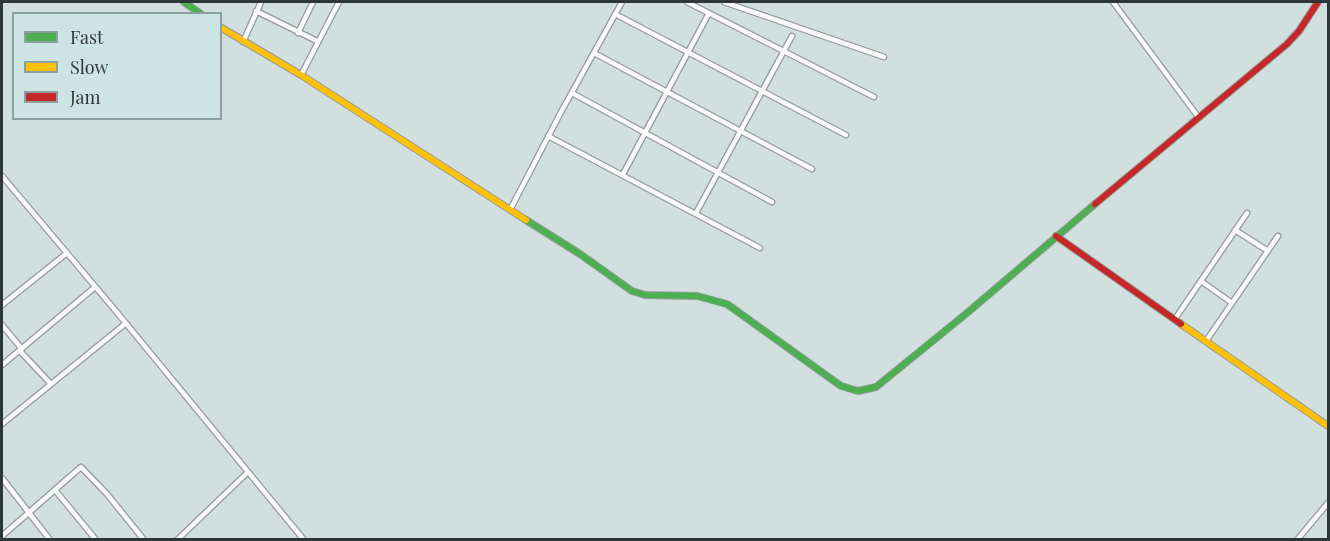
<!DOCTYPE html>
<style>
body{margin:0}
#map{position:relative;width:1330px;height:541px;overflow:hidden;background:#d2dfdf;font-family:"Playfair Display",serif}
canvas{display:block}
.frame{position:absolute;inset:0;border:3px solid #2e3737;pointer-events:none}
.legend{position:absolute;left:12px;top:12px;width:210px;height:108px;box-sizing:border-box;background:#cde4e4;border:2px solid #8d9f9f;margin:0;padding:8px 10px;list-style:none;font-size:18px;color:#2e3737}
.legend li{display:flex;align-items:center;gap:12px;height:30px}
.legend b{width:30px;border:2px solid #8d9f9f}
</style>
<div id="map">
<canvas width="1330" height="541"></canvas>
<div class="frame"></div>
<ul class="legend">
<li><b style="height:8px;background:#4caf50"></b>Fast</li>
<li><b style="height:8px;background:#ffc107"></b>Slow</li>
<li><b style="height:8px;background:#c62828"></b>Jam</li>
</ul>
</div>
<script>
const ctx = document.querySelector('canvas').getContext('2d');
ctx.lineJoin = 'round';
const shape = rows => new Path2D(rows.map(r => 'M' + r).join(''));
function trace(path, color, width, dash) { ctx.strokeStyle = color; ctx.lineWidth = width; ctx.lineCap = dash ? 'butt' : 'round'; ctx.setLineDash(dash || []); ctx.stroke(path); }
const street = shape([
 [687,2,874,97],
 [724,2,884,57],
 [1113,2,1199,118],
 [256,11,317,41],
 [615,14,846,135],
 [298,33,313,2],
 [243,42,261,2],
 [594,53,812,169],
 [301,75,339,2],
 [572,93,772,202],
 [548,136,760,248],
 [623,174,709,13],
 [2,176,115,310,304,540],
 [510,210,561,112,622,2],
 [696,213,792,36],
 [1235,230,1268,251],
 [1201,281,1232,303],
 [2,305,67,253],
 [1175,319,1247,213],
 [2,325,22,349],
 [1206,341,1278,236],
 [20,351,50,383],
 [2,365,95,287],
 [2,424,125,324],
 [2,478,50,540],
 [55,490,96,540],
 [2,536,81,467,107,494,144,540],
 [177,540,248,472],
 [1297,540,1328,503]
]);
const fast = shape([
 [184,2,201,14],
 [526,220,580,254,632,291,645,295,697,296,727,304,841,386,858,391,876,387,967,313,1095,204]
]);
const slow = shape([
 [220,27,301,75,526,220],
 [1181,324,1328,426]
]);
const jam = shape([
 [1095,204,1287,44,1299,31,1318,2],
 [1056,236,1181,324]
]);
trace(street, '#929b9b', 7);
trace(fast, '#929b9b', 8);
trace(slow, '#929b9b', 8);
trace(jam, '#929b9b', 8);
trace(street, '#f8fafa', 4.5);
trace(fast, '#4caf50', 6);
trace(slow, '#ffc107', 6);
trace(jam, '#c62828', 6);
</script>
